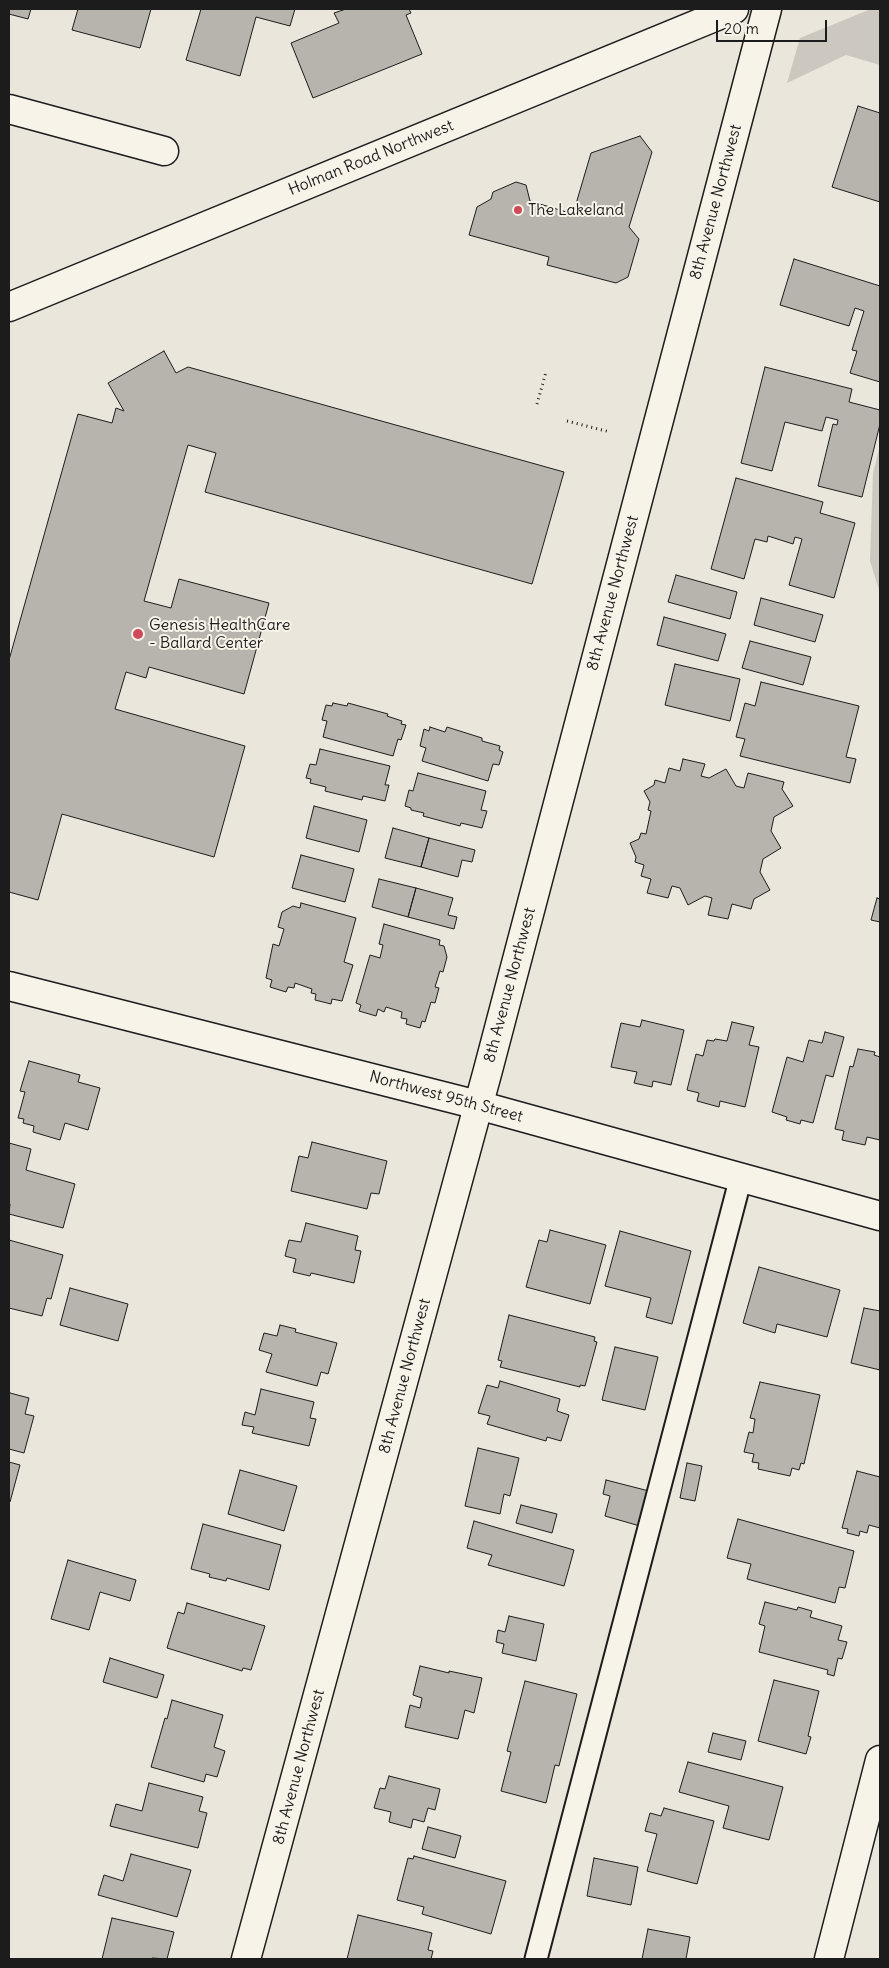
<!DOCTYPE html>
<style>
body{margin:0}
#map{position:relative;width:889px;height:1968px;overflow:hidden;background:#eae6dc;font-family:Delius,sans-serif}
canvas{display:block}
.frame{position:absolute;inset:0;border:10px solid #1c1c1c;pointer-events:none}
.scale{position:absolute;left:716px;top:20px;width:111px;height:22px;box-sizing:border-box;border:2px solid #1c1c1c;border-top:0;padding-left:6px;font-size:15px;line-height:18px;white-space:nowrap;color:#1c1c1c;-webkit-text-stroke:4px #f7f3e8;paint-order:stroke}
</style>
<div id="map">
<canvas width="889" height="1968"></canvas>
<div class="frame"></div>
<div class="scale">20 m</div>
</div>
<script>
const ctx = document.querySelector('canvas').getContext('2d');
ctx.lineJoin = 'round';
function paint(path, color) { ctx.fillStyle = color; ctx.fill(path, 'evenodd'); }
const shape = rows => new Path2D(rows.map(r => 'M' + r).join(''));
function trace(path, color, width, dash) { ctx.strokeStyle = color; ctx.lineWidth = width; ctx.lineCap = dash ? 'butt' : 'round'; ctx.setLineDash(dash || []); ctx.stroke(path); }
function write(font, color, halo, rows, align = 'center') {
  ctx.font = font + ' Delius,sans-serif'; ctx.lineWidth = 4; ctx.setLineDash([]); ctx.textBaseline = 'middle'; ctx.strokeStyle = halo; ctx.fillStyle = color; for (const [text, x, y, turn = 0] of rows) {
    ctx.save(); ctx.translate(x, y); ctx.rotate((+turn || 0) * Math.PI / 180); ctx.textAlign = isNaN(turn) ? turn : align; if (halo) ctx.strokeText(text, 0, 0); ctx.fillText(text, 0, 0); ctx.restore();
  }
}
paint(shape([
 [871,9,880,9,880,65,846,55,787,83,800,38],
 [880,445,880,593,870,561,873,473]
]), '#ccc8c0');
const building = shape([
 [9,9,31,9,28,19,9,14,9,9],
 [78,9,151,9,140,48,72,30,78,9],
 [201,9,295,9,290,26,256,17,240,76,186,60,201,9],
 [346,9,409,9,411,13,406,15,422,54,313,98,291,43,339,23,334,13,346,9],
 [858,106,880,113,880,202,832,187,858,106],
 [640,136,652,152,629,227,639,239,628,277,616,283,547,265,549,257,469,235,477,207,491,199,493,192,516,182,526,185,530,201,573,214,591,153,640,136],
 [794,259,880,286,880,382,850,373,857,351,852,350,864,311,855,308,849,326,780,305,794,259],
 [164,351,176,373,188,367,564,472,532,584,205,492,216,453,188,445,144,601,171,608,179,579,269,603,244,694,149,667,146,678,126,672,115,709,245,746,214,857,62,814,38,900,9,892,9,660,78,414,112,423,116,408,124,411,108,383,164,351],
 [765,367,852,389,849,402,880,410,880,424,862,497,818,486,833,424,837,425,838,420,826,417,822,431,785,422,772,471,741,463,765,367],
 [736,478,823,502,820,513,855,523,834,598,789,585,802,539,795,537,793,544,768,536,767,542,755,539,744,579,711,569,736,478],
 [676,575,737,592,730,619,668,602,676,575],
 [761,598,823,615,815,642,754,625,761,598],
 [664,617,726,634,718,661,657,645,664,617],
 [750,641,811,657,803,685,742,668,750,641],
 [675,664,740,679,730,721,665,705,675,664],
 [761,682,859,706,846,757,856,759,850,783,740,756,745,739,736,737,745,703,755,706,761,682],
 [333,703,347,706,348,703,388,714,387,716,402,721,401,724,406,725,401,740,398,739,393,756,323,737,327,721,322,720,326,705,332,706,333,703],
 [430,727,445,732,447,727,482,738,482,741,500,746,499,750,503,752,499,765,493,764,488,781,422,761,426,748,420,746,424,729,429,731,430,727],
 [320,749,390,766,385,785,389,785,385,801,363,796,362,800,325,791,326,787,310,783,311,779,306,778,310,764,316,765,320,749],
 [683,759,705,764,701,776,709,778,726,769,736,786,744,788,748,773,784,782,782,789,793,806,774,817,771,831,781,848,763,859,760,872,770,890,754,899,751,909,732,904,728,919,708,915,712,898,705,896,688,905,680,888,672,886,668,898,647,893,651,879,641,876,644,865,635,862,636,857,630,843,639,839,641,833,646,834,651,811,648,810,650,802,644,791,654,785,655,780,665,783,669,768,680,771,683,759],
 [418,773,486,791,481,810,487,811,482,828,461,823,460,826,423,816,424,813,411,810,411,808,405,806,409,790,413,791,418,773],
 [314,806,367,820,359,852,306,838,314,806],
 [393,828,429,838,421,867,385,858,393,828],
 [429,838,475,850,472,862,462,860,458,877,421,867,429,838],
 [301,855,354,869,345,902,292,888,301,855],
 [379,879,416,888,408,917,372,907,379,879],
 [416,888,453,898,448,915,457,917,454,929,408,917,416,888],
 [877,898,880,899,880,922,871,920,877,898],
 [301,903,356,918,344,962,353,965,342,1001,332,999,331,1004,315,1000,316,994,311,993,312,989,295,983,294,988,288,987,286,992,270,987,272,980,266,978,273,944,279,946,284,929,278,927,282,912,293,906,300,908,301,903],
 [384,924,440,940,439,945,444,946,447,957,443,972,440,971,435,987,439,988,435,1003,431,1002,425,1022,422,1021,420,1028,406,1024,407,1019,401,1018,402,1012,386,1007,384,1012,378,1009,376,1016,359,1011,361,1005,356,1003,370,955,380,958,383,945,379,944,384,924],
 [642,1020,684,1030,671,1085,653,1081,652,1087,634,1083,637,1072,611,1067,621,1023,640,1027,642,1020],
 [732,1022,754,1027,749,1045,759,1047,745,1107,720,1101,719,1107,697,1101,699,1093,687,1090,696,1054,703,1056,707,1040,714,1041,715,1039,727,1041,732,1022],
 [825,1032,844,1037,833,1077,826,1075,813,1123,801,1120,800,1124,786,1120,787,1117,772,1112,787,1057,803,1062,809,1040,822,1043,825,1032],
 [858,1049,875,1052,874,1055,880,1057,880,1140,867,1137,865,1145,842,1140,844,1131,835,1129,850,1066,853,1067,858,1049],
 [29,1061,80,1075,78,1082,100,1088,88,1130,65,1123,60,1140,33,1132,34,1126,23,1123,24,1119,18,1118,25,1092,20,1091,29,1061],
 [312,1142,387,1161,379,1194,371,1193,367,1209,291,1191,299,1156,308,1158,312,1142],
 [9,1143,31,1149,26,1170,75,1184,63,1228,9,1214,10,1204,9,1204,9,1143],
 [306,1223,358,1236,355,1250,361,1251,354,1283,311,1273,310,1276,293,1272,296,1259,285,1256,289,1240,301,1242,306,1223],
 [550,1230,606,1245,590,1304,526,1287,539,1240,547,1242,550,1230],
 [620,1231,691,1251,672,1324,646,1317,651,1298,605,1286,620,1231],
 [9,1240,63,1255,51,1299,47,1298,42,1316,9,1308,9,1240],
 [759,1267,840,1290,827,1337,777,1324,775,1333,743,1323,759,1267],
 [70,1288,128,1304,118,1341,60,1325,70,1288],
 [864,1308,880,1311,880,1370,851,1363,864,1308],
 [509,1315,595,1337,594,1341,597,1342,585,1386,580,1385,580,1387,500,1367,502,1361,498,1360,509,1315],
 [280,1325,296,1329,295,1332,337,1343,328,1374,321,1372,317,1386,266,1372,272,1354,259,1350,264,1333,277,1336,280,1325],
 [615,1347,658,1357,645,1410,602,1400,615,1347],
 [500,1381,560,1399,557,1411,569,1415,561,1441,547,1437,546,1441,487,1424,490,1416,478,1413,487,1385,498,1388,500,1381],
 [760,1382,820,1395,804,1464,801,1463,799,1470,792,1468,790,1476,758,1469,759,1463,752,1462,754,1454,744,1452,749,1432,753,1433,755,1419,750,1418,760,1382],
 [261,1389,314,1402,310,1418,316,1419,309,1446,252,1433,254,1427,242,1425,245,1412,255,1415,261,1389],
 [9,1391,10,1393,29,1398,25,1414,34,1416,24,1453,9,1449,9,1391],
 [478,1448,519,1458,510,1496,504,1494,500,1514,465,1506,478,1448],
 [9,1462,20,1465,10,1502,9,1502,9,1462],
 [687,1463,702,1466,695,1501,680,1498,687,1463],
 [240,1470,297,1486,284,1531,228,1514,240,1470],
 [857,1471,880,1477,880,1528,869,1525,867,1533,860,1531,859,1536,847,1533,848,1529,842,1528,857,1471],
 [606,1480,649,1491,640,1526,605,1516,610,1496,603,1494,606,1480],
 [521,1505,557,1514,552,1533,516,1523,521,1505],
 [738,1519,854,1551,845,1588,839,1587,835,1603,747,1579,751,1564,727,1558,738,1519],
 [474,1521,574,1550,564,1586,488,1565,492,1555,467,1548,474,1521],
 [203,1524,281,1545,269,1590,227,1578,226,1581,209,1577,210,1574,191,1569,203,1524],
 [68,1560,136,1580,130,1601,100,1592,89,1630,51,1619,68,1560],
 [765,1602,797,1610,798,1607,812,1611,810,1617,842,1626,838,1640,847,1642,842,1659,838,1658,834,1676,827,1674,828,1670,759,1652,765,1626,759,1624,765,1602],
 [187,1603,265,1626,251,1670,243,1668,242,1671,167,1648,178,1612,184,1614,187,1603],
 [509,1616,544,1624,536,1661,502,1653,504,1644,496,1642,498,1630,505,1632,509,1616],
 [110,1658,164,1675,157,1698,103,1682,110,1658],
 [420,1666,449,1673,449,1671,482,1678,474,1713,465,1710,458,1739,405,1727,410,1705,420,1708,422,1698,413,1695,420,1666],
 [774,1680,819,1691,808,1736,811,1737,806,1754,758,1741,774,1680],
 [525,1681,577,1694,559,1766,555,1765,546,1803,501,1791,511,1752,507,1751,525,1681],
 [172,1700,223,1715,214,1747,225,1751,217,1777,206,1774,204,1782,151,1767,165,1718,167,1719,172,1700],
 [713,1733,746,1741,741,1760,708,1752,713,1733],
 [688,1762,783,1787,769,1840,723,1828,729,1806,679,1792,688,1762],
 [389,1776,440,1789,435,1810,428,1808,424,1822,413,1819,411,1828,389,1822,391,1812,374,1808,380,1788,385,1789,389,1776],
 [149,1783,203,1797,199,1811,207,1813,198,1848,110,1826,116,1804,142,1811,149,1783],
 [664,1808,714,1821,697,1884,647,1871,657,1834,645,1831,650,1813,661,1816,664,1808],
 [428,1827,461,1836,455,1858,422,1849,428,1827],
 [131,1854,191,1870,177,1917,98,1895,104,1875,123,1881,131,1854],
 [414,1856,506,1881,491,1934,422,1914,424,1907,397,1900,408,1858,413,1859,414,1856],
 [594,1858,638,1867,631,1905,587,1896,594,1858],
 [358,1915,432,1933,428,1950,433,1951,431,1959,347,1959,358,1915],
 [112,1918,174,1932,167,1959,152,1958,152,1959,102,1959,112,1918],
 [648,1929,690,1937,686,1959,642,1959,648,1929]
]);
paint(building, '#b6b4ac');
trace(building, '#1c1c1c', 1);
const lane = shape([
 [536,1959,741,1177]
]);
const street = shape([
 [9,109,164,151],
 [9,986,478,1105,880,1216],
 [829,1959,880,1760]
]);
const secondary = shape([
 [246,1959,488,1070,767,9]
]);
const primary = shape([
 [9,307,734,9]
]);
trace(lane, '#1c1c1c', 25);
trace(street, '#1c1c1c', 31);
trace(secondary, '#1c1c1c', 31);
trace(primary, '#1c1c1c', 31);
trace(shape([
 [537,404,546,372],
 [567,421,610,432]
]), '#1c1c1c', 3, [1, 4]);
trace(lane, '#f7f3e8', 21);
trace(street, '#f7f3e8', 28);
trace(secondary, '#f7f3e8', 28);
trace(primary, '#f7f3e8', 28);
for (const [x, y, r, color] of [
 [518,210,5,"#d1495b"],
 [138,634,6,"#d1495b"]
]) { const dot = new Path2D(); dot.arc(x, y, r, 0, 2 * Math.PI); ctx.fillStyle = color; ctx.fill(dot); trace(dot, '#f7f3e8', 2); }
write('16px', '#1c1c1c', '#f7f3e8', [
 ["Holman Road Northwest",371,158,-22],
 ["8th Avenue Northwest",716,202,-75],
 ["8th Avenue Northwest",613,593,-75],
 ["8th Avenue Northwest",510,985,-75],
 ["Northwest 95th Street",446,1097,15],
 ["8th Avenue Northwest",405,1376,-75],
 ["8th Avenue Northwest",299,1767,-75]
]);
write('16px', '#1c1c1c', '#f7f3e8', [
 ["The Lakeland",528,210],
 ["Genesis HealthCare",149,625],
 ["- Ballard Center",149,643]
], 'left');
</script>
